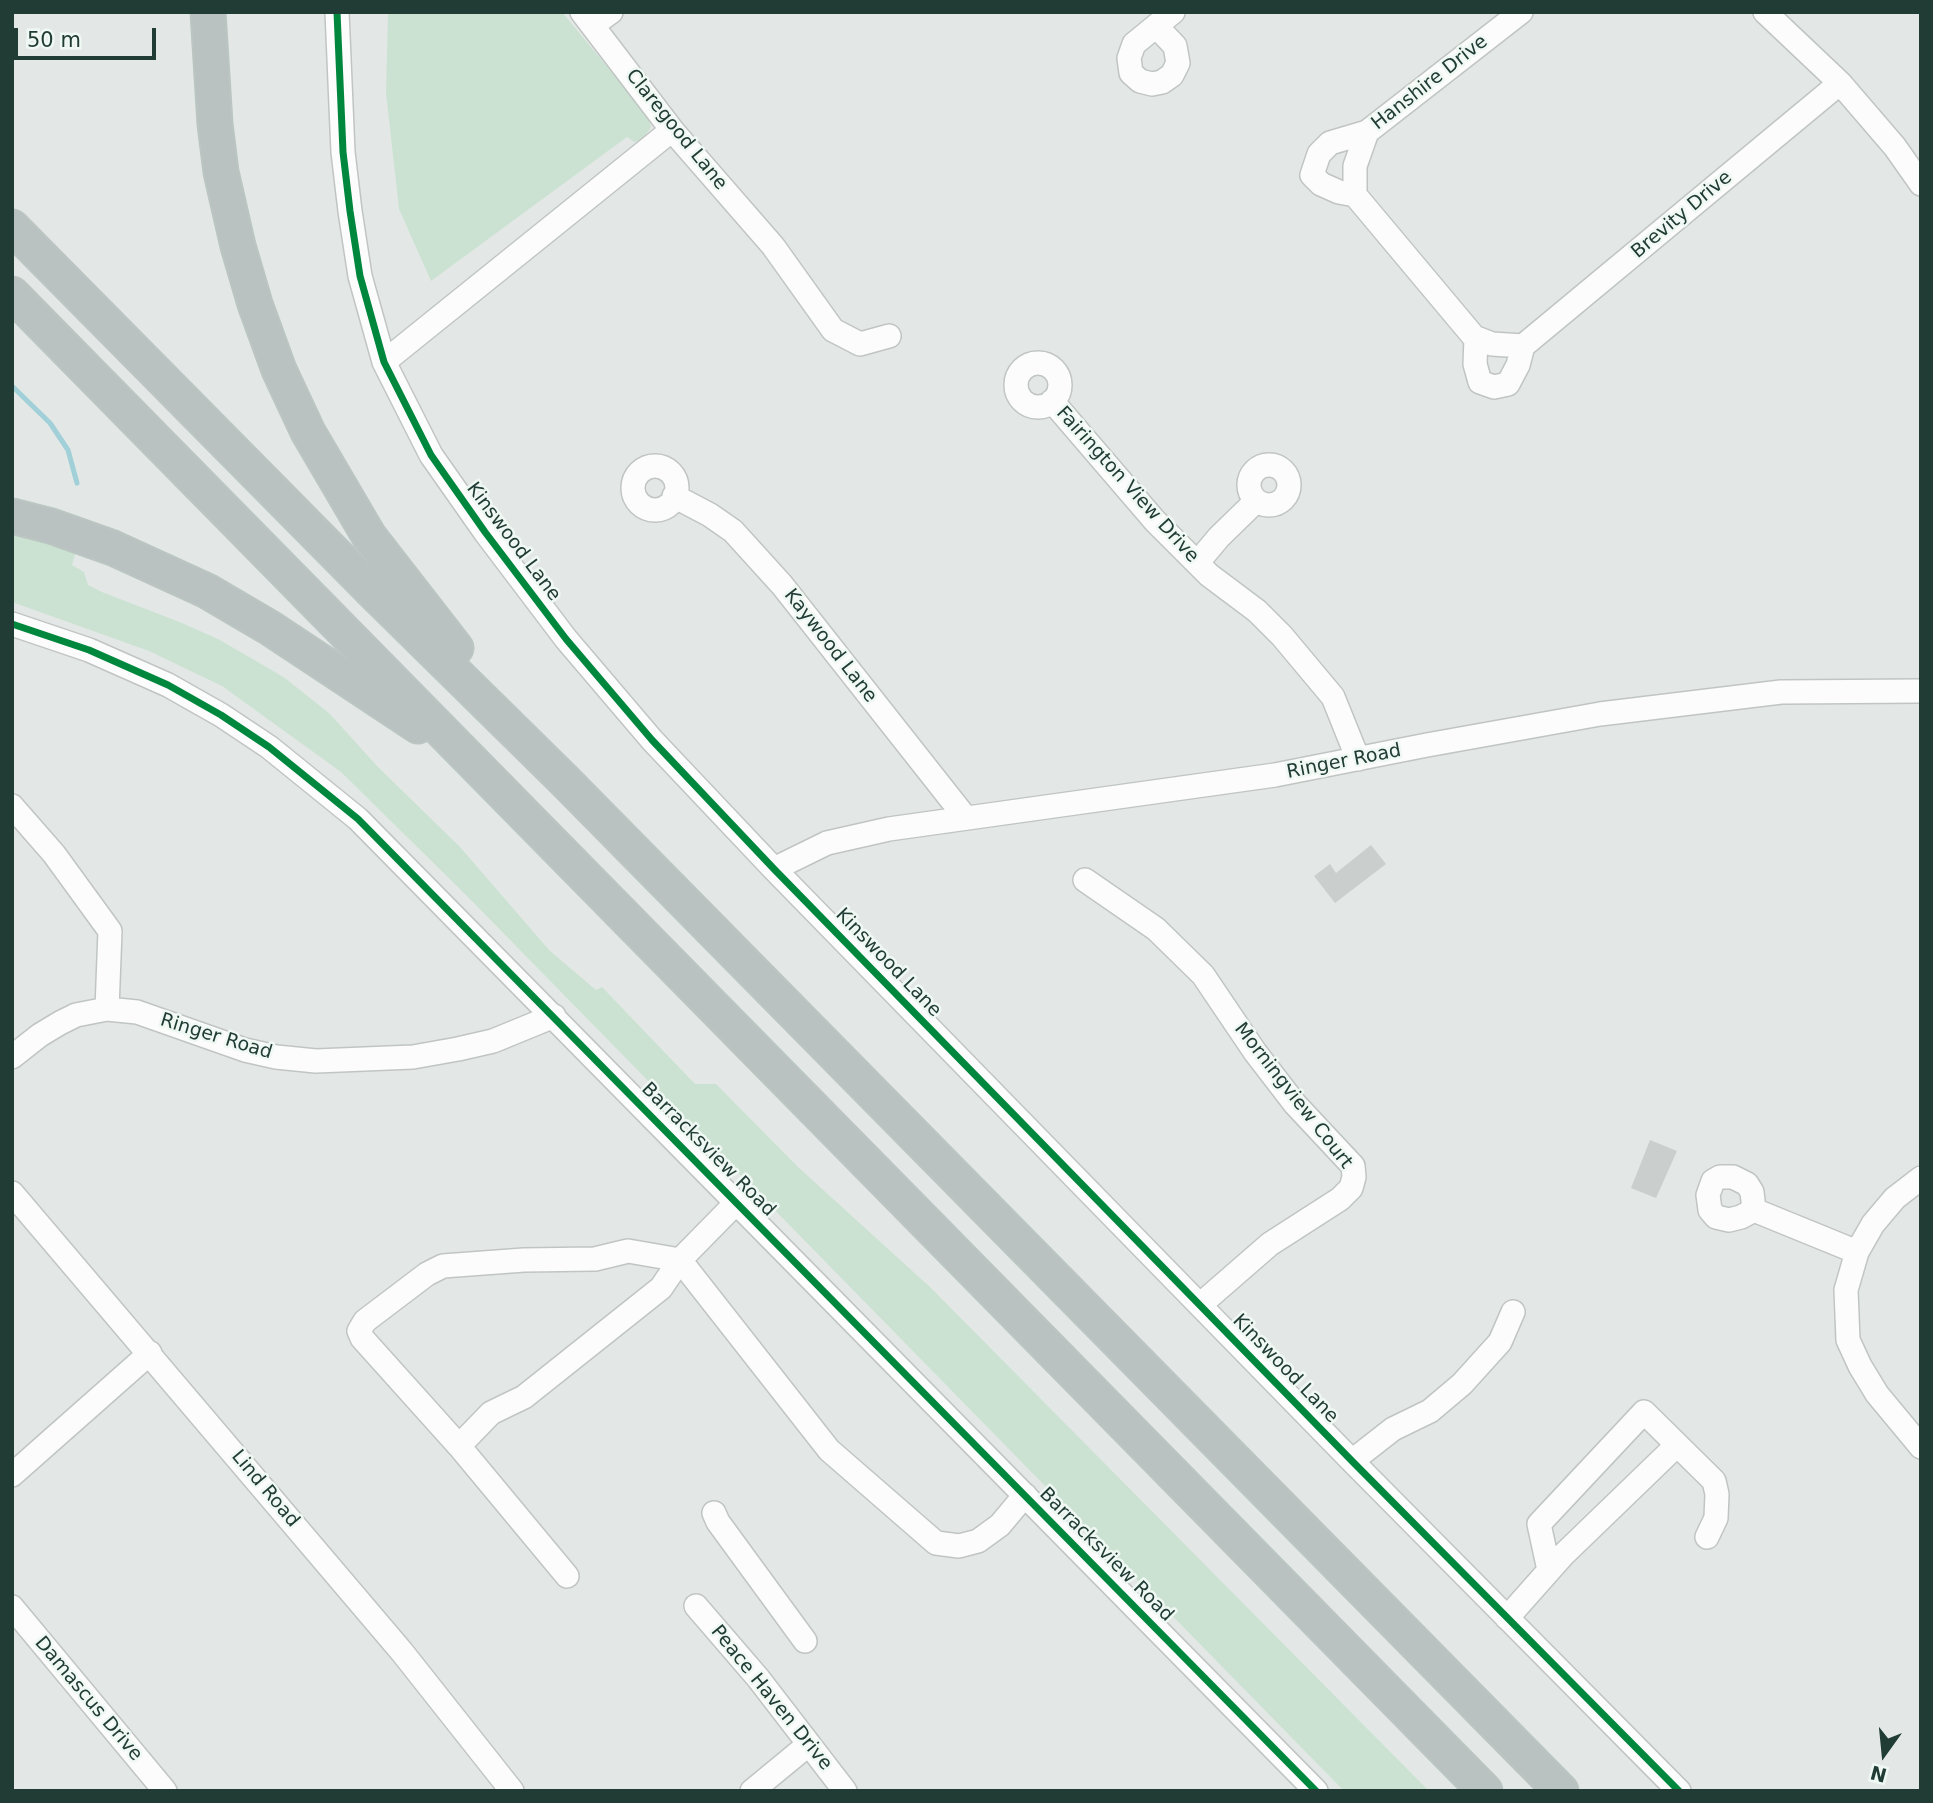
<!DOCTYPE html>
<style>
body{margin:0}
#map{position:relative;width:1933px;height:1803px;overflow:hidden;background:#e3e8e6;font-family:"DejaVu Sans",sans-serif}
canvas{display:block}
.frame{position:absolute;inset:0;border:14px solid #203c35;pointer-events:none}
.north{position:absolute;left:1849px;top:1719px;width:70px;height:70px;-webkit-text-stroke:5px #f0f8f4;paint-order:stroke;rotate:195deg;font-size:19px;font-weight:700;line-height:28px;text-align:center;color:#203c35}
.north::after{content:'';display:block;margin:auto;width:24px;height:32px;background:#203c35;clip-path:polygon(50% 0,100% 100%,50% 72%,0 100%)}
.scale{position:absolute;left:14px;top:28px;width:142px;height:32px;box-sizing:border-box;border:4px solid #203c35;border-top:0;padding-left:9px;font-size:21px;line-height:24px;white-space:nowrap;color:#203c35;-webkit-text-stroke:5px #f0f8f4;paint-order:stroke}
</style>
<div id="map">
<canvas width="1933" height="1803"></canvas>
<div class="frame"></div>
<div class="north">N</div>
<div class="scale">50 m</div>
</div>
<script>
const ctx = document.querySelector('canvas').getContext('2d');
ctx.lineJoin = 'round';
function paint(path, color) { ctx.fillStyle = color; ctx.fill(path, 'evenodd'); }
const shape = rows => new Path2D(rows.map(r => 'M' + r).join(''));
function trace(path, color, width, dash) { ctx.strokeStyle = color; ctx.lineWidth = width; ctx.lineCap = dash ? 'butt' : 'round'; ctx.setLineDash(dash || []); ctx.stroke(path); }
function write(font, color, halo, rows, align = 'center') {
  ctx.font = font + ' "DejaVu Sans",sans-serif'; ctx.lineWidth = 5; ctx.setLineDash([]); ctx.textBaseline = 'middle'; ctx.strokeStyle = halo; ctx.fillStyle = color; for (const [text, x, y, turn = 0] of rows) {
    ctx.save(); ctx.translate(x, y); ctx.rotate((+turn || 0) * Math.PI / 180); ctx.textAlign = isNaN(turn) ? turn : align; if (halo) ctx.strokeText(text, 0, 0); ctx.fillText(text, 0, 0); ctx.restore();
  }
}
paint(shape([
 [388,12,562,12,647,115,651,127,643,139,634,142,627,137,431,281,399,209,386,93],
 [12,532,76,551,72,565,84,572,88,585,102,592,182,623,220,640,285,678,330,714,377,766,460,847,550,951,596,990,602,987,695,1084,716,1084,798,1167,931,1288,1429,1791,1344,1791,466,895,341,772,222,686,149,651,12,602]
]), '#cbe2d2');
trace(shape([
 [12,386,50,423,68,450,77,483]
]), '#a1d0d8', 5);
paint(shape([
 [1371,845,1386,864,1335,903,1314,876,1330,864,1336,873],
 [1650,1140,1677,1151,1656,1198,1631,1188]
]), '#cacfcd');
const minor = shape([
 [337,12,343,152,350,211,360,276,384,362,431,455,485,532,566,639,652,740,774,869,1352,1461,1679,1791],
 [582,12,672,130,773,246,833,330,860,344,889,336],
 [1521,12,1367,132,1355,166,1355,195,1474,337,1492,344,1523,346,1840,83],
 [1765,12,1840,83,1895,147,1921,184],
 [593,25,611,12],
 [1157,27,1175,46,1178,63,1172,75,1162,82,1152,84,1140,81,1131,73,1129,58,1134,44,1173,12],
 [1355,195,1339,192,1321,184,1312,175,1319,154,1330,143,1367,132],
 [1476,338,1475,364,1480,382,1494,387,1508,384,1518,365,1523,346],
 [384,362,672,130],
 '1016 385a22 22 0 1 1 44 0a22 22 0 1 1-44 0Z',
 [1052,401,1155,521,1209,575,1257,611,1282,636,1333,697,1358,759],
 '1249 485a20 20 0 1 1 40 0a20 20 0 1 1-40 0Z',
 '633 488a22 22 0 1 1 44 0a22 22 0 1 1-44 0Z',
 [674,496,710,515,733,531,782,585,965,817],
 [1198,562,1219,537,1256,501],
 [12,624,89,650,168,685,221,715,269,747,358,819,1316,1791],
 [12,806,54,854,110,931,107,1009],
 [774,869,827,843,889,829,1275,775,1427,745,1600,714,1781,692,1921,691],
 [1085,880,1156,929,1203,975,1255,1052,1295,1104,1353,1166,1354,1177,1351,1188,1340,1199,1270,1244,1201,1304],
 [12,1057,40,1035,60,1023,76,1015,107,1009,137,1012,245,1050,276,1057,316,1061,413,1057,458,1049,493,1041,554,1016],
 [1921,1178,1895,1198,1873,1224,1857,1252,1846,1290,1848,1340,1860,1366,1877,1394,1921,1447],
 [12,1193,402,1652,512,1791],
 [1754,1210,1741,1217,1729,1220,1716,1217,1710,1210,1708,1195,1713,1181,1720,1177,1733,1177,1747,1184,1752,1192,1754,1210,1857,1252],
 [459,1446,491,1413,524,1397,661,1288,680,1260,737,1202],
 [1352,1461,1393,1429,1430,1411,1462,1384,1500,1342,1513,1312],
 [12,1475,150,1353],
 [714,1513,718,1522,805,1641],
 [1549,1570,1539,1524,1644,1412,1714,1481,1717,1494,1716,1518,1707,1537],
 [567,1576,459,1446,362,1338,359,1331,365,1321,427,1274,443,1266,524,1260,595,1259,628,1251,680,1260,829,1450,936,1543,959,1546,978,1541,1000,1525,1025,1495],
 [696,1606,758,1678,845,1791],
 [12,1607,165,1791],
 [1507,1618,1562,1556,1677,1445],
 [752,1791,809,1744]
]);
const highway = shape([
 [208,12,215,124,221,172,238,246,255,304,279,370,308,432,369,536,456,648],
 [12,227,374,593,564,780,1561,1791],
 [12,294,1485,1791],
 [12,516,51,526,113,548,207,591,270,628,418,726]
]);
trace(minor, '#c0c5c3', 26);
trace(highway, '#bbc5c2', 37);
trace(minor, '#fbfcfb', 23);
trace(highway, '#b9c2c0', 33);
trace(shape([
 [337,12,343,152,350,211,360,276,384,362,431,455,485,532,566,639,652,740,774,869,1352,1461,1679,1791],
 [12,624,89,650,168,685,221,715,269,747,358,819,1316,1791]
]), '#00873e', 7);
write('19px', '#203c35', '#f0f8f4', [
 ["Hanshire Drive",1430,83,-38],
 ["Claregood Lane",676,130,51],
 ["Brevity Drive",1682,215,-40],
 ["Fairington View Drive",1127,485,48],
 ["Kinswood Lane",513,542,53],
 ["Kaywood Lane",830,646,52],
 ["Ringer Road",1344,762,-11],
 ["Kinswood Lane",888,963,46],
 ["Ringer Road",216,1037,17],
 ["Morningview Court",1293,1096,52],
 ["Barracksview Road",708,1150,45],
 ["Kinswood Lane",1285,1369,46],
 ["Lind Road",265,1489,50],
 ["Barracksview Road",1106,1555,45],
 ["Peace Haven Drive",771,1698,51],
 ["Damascus Drive",88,1699,50]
]);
</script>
